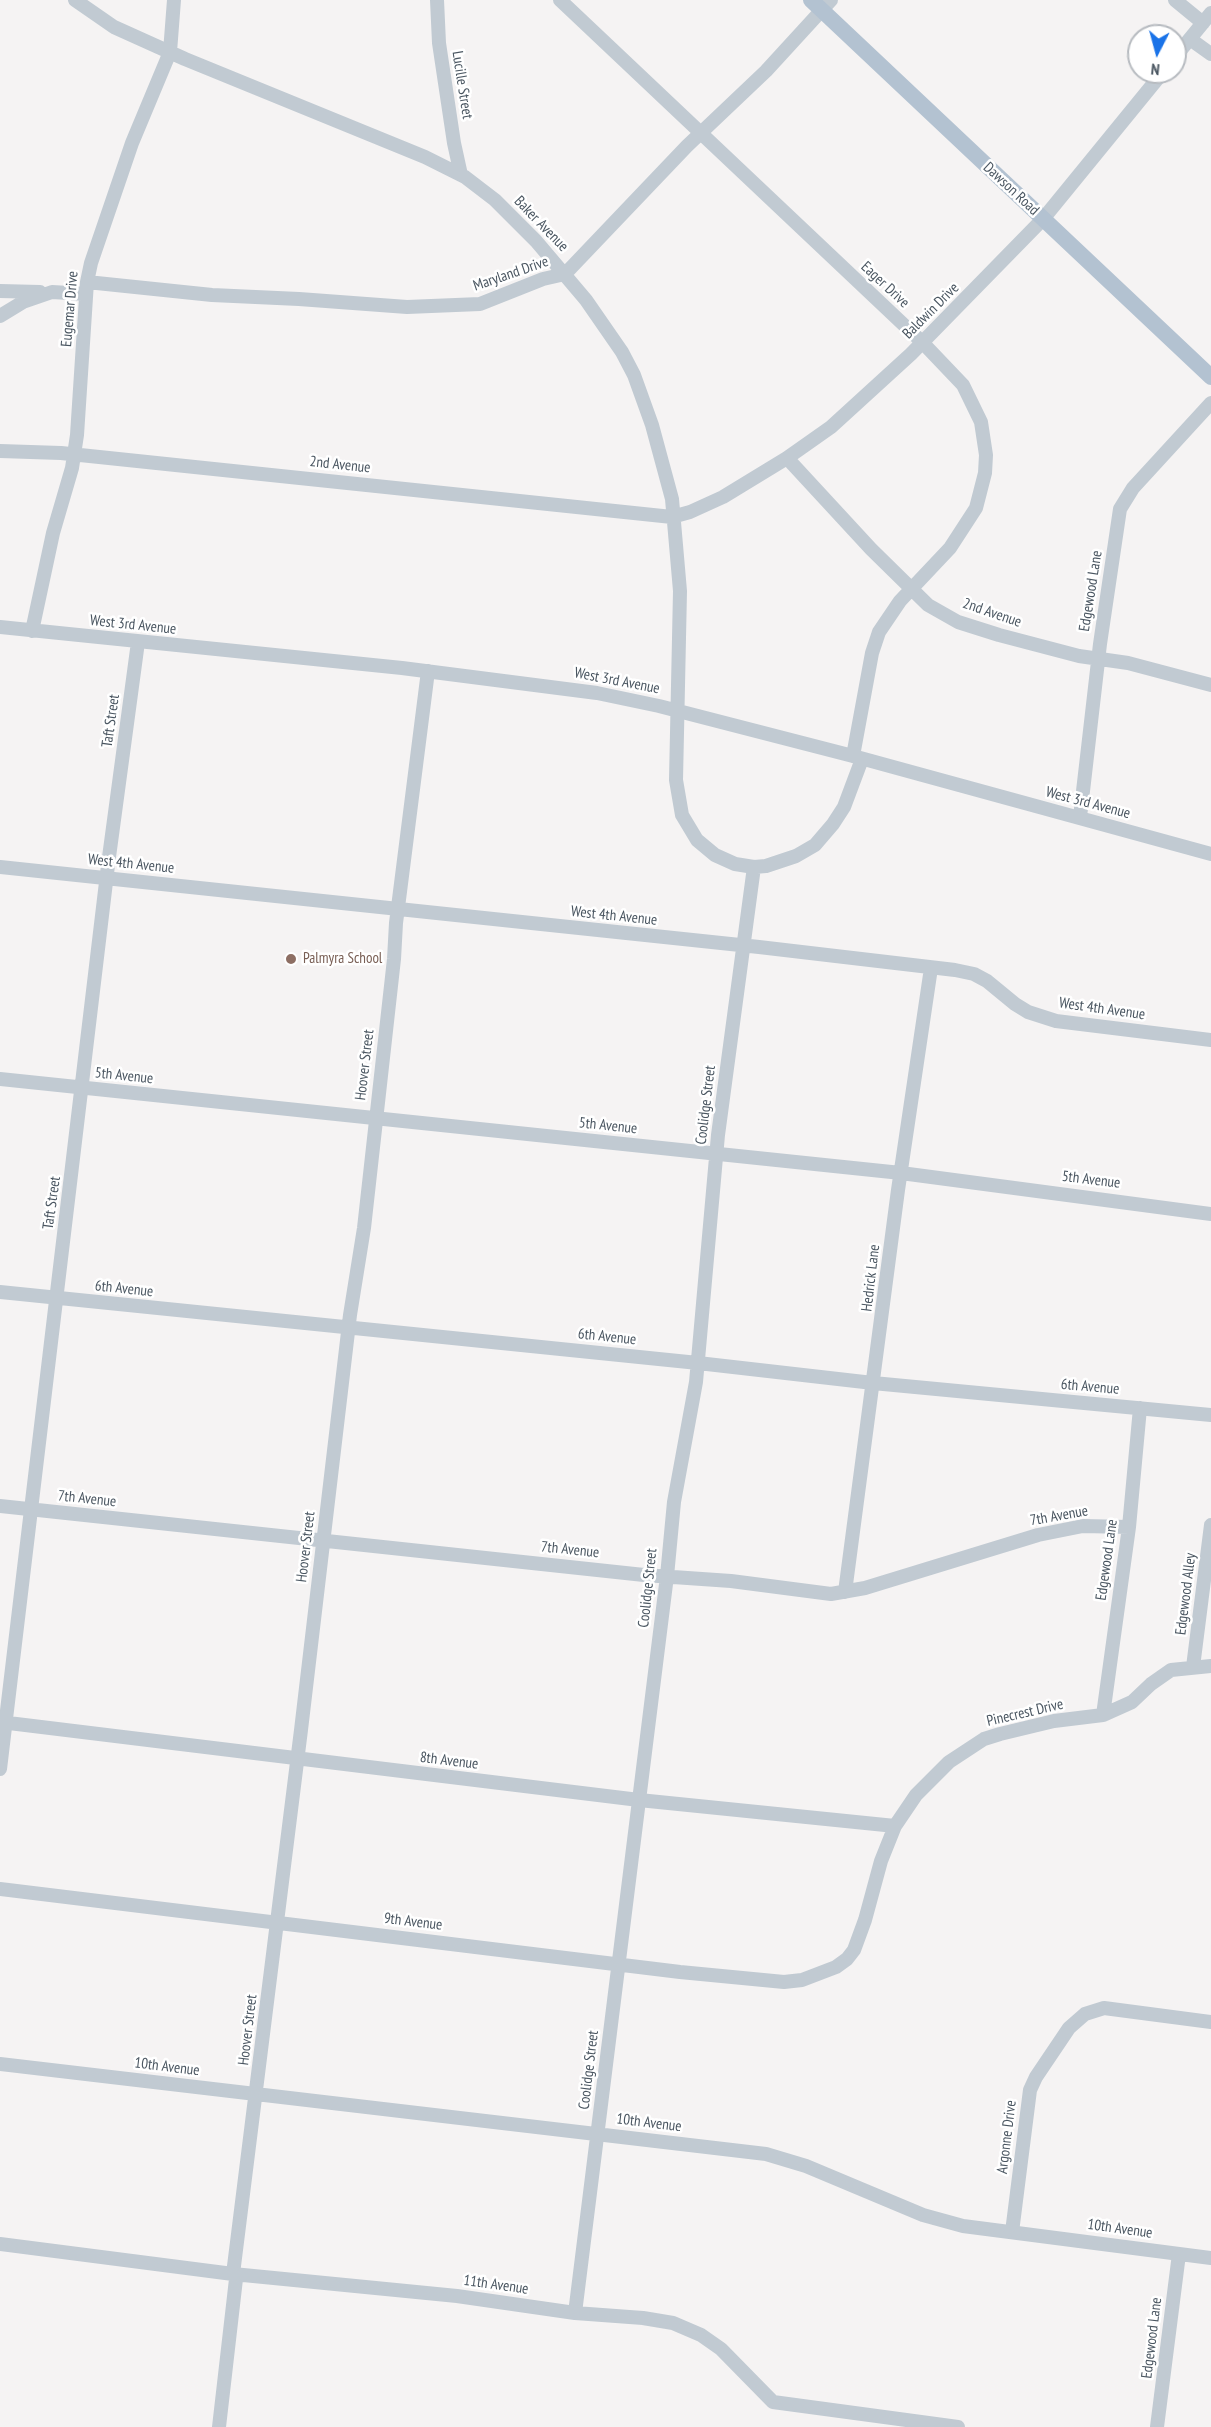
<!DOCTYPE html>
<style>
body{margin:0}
#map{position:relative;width:1211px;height:2427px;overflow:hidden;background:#f5f3f3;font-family:"PT Sans Narrow",sans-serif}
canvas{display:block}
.north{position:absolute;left:1127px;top:24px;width:60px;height:60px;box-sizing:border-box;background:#fff;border:2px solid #b7bbc0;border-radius:50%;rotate:186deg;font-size:16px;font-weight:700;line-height:24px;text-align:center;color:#4a5661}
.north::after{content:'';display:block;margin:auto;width:21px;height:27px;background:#1a73e8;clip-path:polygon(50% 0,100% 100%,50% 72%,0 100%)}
</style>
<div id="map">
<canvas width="1211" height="2427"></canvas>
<div class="north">N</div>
</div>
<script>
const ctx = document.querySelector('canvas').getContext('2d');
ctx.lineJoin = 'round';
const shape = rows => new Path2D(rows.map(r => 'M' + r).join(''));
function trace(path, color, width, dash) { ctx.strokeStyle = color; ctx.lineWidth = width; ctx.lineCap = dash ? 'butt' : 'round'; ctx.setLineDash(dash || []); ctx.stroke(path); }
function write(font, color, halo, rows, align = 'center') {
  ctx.font = font + ' "PT Sans Narrow",sans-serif'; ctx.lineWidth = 5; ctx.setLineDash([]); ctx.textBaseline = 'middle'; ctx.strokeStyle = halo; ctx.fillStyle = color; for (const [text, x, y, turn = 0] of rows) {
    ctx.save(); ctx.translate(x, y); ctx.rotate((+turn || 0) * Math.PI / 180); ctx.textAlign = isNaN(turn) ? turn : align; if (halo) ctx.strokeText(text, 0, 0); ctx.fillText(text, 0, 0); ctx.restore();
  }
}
trace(shape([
 [75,0,114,27,185,59,425,157,465,177,495,200,536,241,586,300,622,352,634,375,652,425,672,499,680,591,676,780,682,815,697,840,715,855,735,864,754,867,766,866,796,856,815,845,833,824,844,807,862,759],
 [437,0,439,43,454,143,461,175],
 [560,0,922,342,963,385,981,422,986,455,985,473,976,508,950,548,900,601,879,632,872,653,853,756],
 [1175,0,1203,23],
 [1190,39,1211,54],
 [1175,57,1211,13],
 [87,282,212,295,299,299,407,307,480,304,543,279,565,274,687,146,766,71,831,0],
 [0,291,40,292],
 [0,316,23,302,52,292,86,294],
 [0,451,61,453,672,517,690,512,723,497,787,458,831,427,911,354,1043,219,1163,72],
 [787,458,871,549,928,605,958,622,999,635,1079,656,1128,663,1211,685],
 [0,627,402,668,597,693,659,706,853,756,1211,854],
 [32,631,53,533,72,468,77,435,87,282,91,263,132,143,170,52,174,0],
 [1080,817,1100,644,1120,509,1133,488,1211,403],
 [0,867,759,947,955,970,974,974,987,981,1015,1004,1028,1012,1056,1021,1211,1040],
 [0,1079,901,1173,1211,1214],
 [0,1292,698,1363,873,1383,1211,1415],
 [0,1506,644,1575,731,1581,831,1594,865,1588,1038,1535,1083,1526,1129,1527],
 [845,1592,898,1190,931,968],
 [1193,1667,1211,1525],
 [1103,1715,1129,1527,1140,1408],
 [0,1722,639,1800,895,1826],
 [0,1769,109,857,138,642],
 [0,1889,680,1972,784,1982,802,1980,836,1967,847,1959,854,1950,865,1920,881,1861,895,1826,916,1795,949,1762,984,1739,1000,1734,1054,1721,1103,1715,1132,1702,1151,1684,1171,1670,1211,1666],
 [0,2064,766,2154,806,2166,923,2215,963,2226,1211,2258],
 [1012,2232,1030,2090,1036,2077,1069,2028,1085,2014,1104,2008,1211,2022],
 [0,2244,233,2274,457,2296,575,2313,643,2318,673,2323,701,2335,721,2349,773,2402,958,2427],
 [575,2313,667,1576,674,1502,696,1382,718,1135,754,867],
 [219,2427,236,2279,233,2274,301,1730,350,1315,364,1228,394,959,396,923,428,671],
 [1157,2427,1179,2254]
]), '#c1cad2', 14);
trace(shape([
 [811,0,1211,377]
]), '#b3c2d1', 16);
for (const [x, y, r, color] of [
 [291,959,6,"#8d6e63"]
]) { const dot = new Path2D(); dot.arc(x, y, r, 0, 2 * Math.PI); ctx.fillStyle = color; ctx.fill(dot); trace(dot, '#fff', 2); }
write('15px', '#4a5661', '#fff', [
 ["Lucille Street",462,85,81],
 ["Dawson Road",1011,189,43],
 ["Baker Avenue",541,224,46],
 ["Maryland Drive",511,274,-19],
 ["Eager Drive",885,285,43],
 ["Eugemar Drive",70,309,-85],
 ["Baldwin Drive",931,311,-45],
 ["2nd Avenue",340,465,6],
 ["Edgewood Lane",1091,591,-81],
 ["2nd Avenue",992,613,19],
 ["West 3rd Avenue",133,625,6],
 ["West 3rd Avenue",617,681,11],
 ["Taft Street",111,721,-82],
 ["West 3rd Avenue",1088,803,15],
 ["West 4th Avenue",131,864,6],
 ["West 4th Avenue",614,916,6],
 ["West 4th Avenue",1102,1009,8],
 ["Hoover Street",365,1065,-83],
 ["5th Avenue",124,1076,6],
 ["Coolidge Street",706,1105,-83],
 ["5th Avenue",608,1126,6],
 ["5th Avenue",1091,1180,7],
 ["Taft Street",52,1203,-82],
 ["Hedrick Lane",871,1278,-83],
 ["6th Avenue",124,1289,6],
 ["6th Avenue",607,1337,6],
 ["6th Avenue",1090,1387,5],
 ["7th Avenue",87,1499,6],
 ["7th Avenue",1059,1516,-10],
 ["Hoover Street",306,1547,-83],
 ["7th Avenue",570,1550,6],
 ["Edgewood Lane",1107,1560,-82],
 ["Coolidge Street",648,1588,-84],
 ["Edgewood Alley",1186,1594,-83],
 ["Pinecrest Drive",1025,1713,-13],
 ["8th Avenue",449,1761,7],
 ["9th Avenue",413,1922,7],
 ["Hoover Street",248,2030,-83],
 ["10th Avenue",167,2067,7],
 ["Coolidge Street",589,2070,-83],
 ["10th Avenue",649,2123,7],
 ["Argonne Drive",1007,2137,-83],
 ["10th Avenue",1120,2229,8],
 ["11th Avenue",496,2285,8],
 ["Edgewood Lane",1152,2338,-83]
]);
write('15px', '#785e54', '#fff', [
 ["Palmyra School",303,959]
], 'left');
</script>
